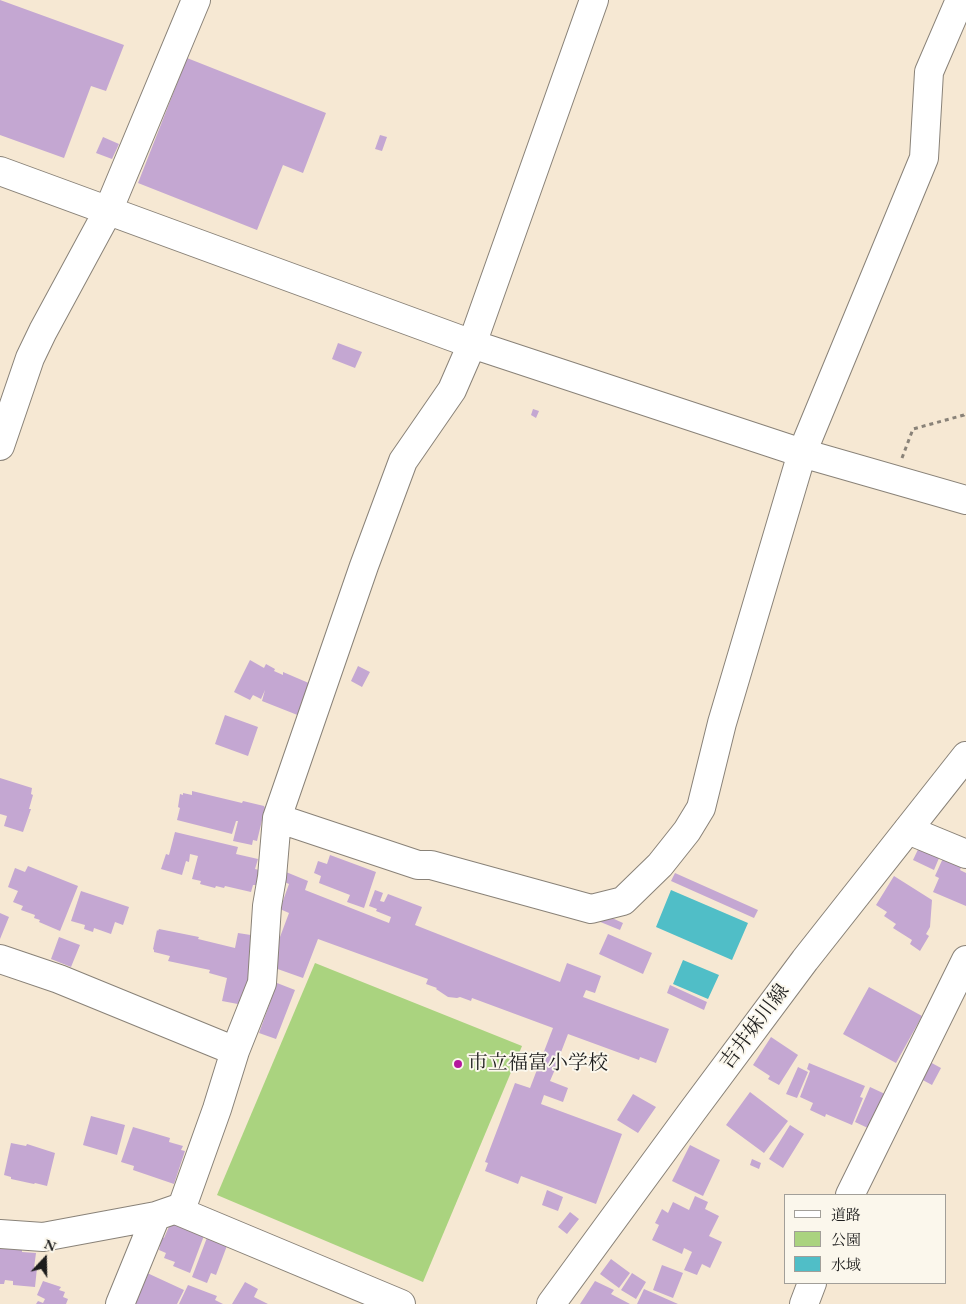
<!DOCTYPE html>
<meta charset="utf-8">
<style>
body{margin:0}
#map{position:relative;width:966px;height:1304px;overflow:hidden;background:#f6e8d3;font-family:"EB Garamond","Noto Serif JP",serif}
canvas{display:block}
.legend{position:absolute;left:784px;top:1194px;width:162px;height:90px;box-sizing:border-box;background:#fbf7ec;border:1px solid #a29f99;margin:0;padding:6px 9px;list-style:none;font-size:15px;color:#1c1c1c}
.legend li{display:flex;align-items:center;gap:10px;height:25px}
.legend b{width:25px;border:1px solid #a29f99}
.north{position:absolute;left:20px;top:1234px;width:50px;height:50px;-webkit-text-stroke:4px #fbf7ec;paint-order:stroke;rotate:21deg;font-size:14px;font-weight:700;line-height:20px;text-align:center;color:#1c1c1c}
.north::after{content:'';display:block;margin:auto;width:18px;height:22px;background:#1c1c1c;clip-path:polygon(50% 0,100% 100%,50% 72%,0 100%)}
</style>
<div id="map">
<canvas width="966" height="1304"></canvas>
<ul class="legend">
<li><b style="height:6px;background:#fff"></b>道路</li>
<li><b style="height:14px;background:#aad37f"></b>公園</li>
<li><b style="height:14px;background:#50bec7"></b>水域</li>
</ul>
<div class="north">N</div>
</div>
<script>
const ctx = document.querySelector('canvas').getContext('2d');
ctx.lineJoin = 'round';
function paint(path, color) { ctx.fillStyle = color; ctx.fill(path, 'evenodd'); }
const shape = rows => new Path2D(rows.map(r => 'M' + r).join(''));
function trace(path, color, width, dash) { ctx.strokeStyle = color; ctx.lineWidth = width; ctx.lineCap = dash ? 'butt' : 'round'; ctx.setLineDash(dash || []); ctx.stroke(path); }
function write(font, color, halo, rows, align = 'center') {
  ctx.font = font + ' "EB Garamond","Noto Serif JP",serif'; ctx.lineWidth = 4; ctx.setLineDash([]); ctx.textBaseline = 'middle'; ctx.strokeStyle = halo; ctx.fillStyle = color; for (const [text, x, y, turn = 0] of rows) {
    ctx.save(); ctx.translate(x, y); ctx.rotate((+turn || 0) * Math.PI / 180); ctx.textAlign = isNaN(turn) ? turn : align; if (halo) ctx.strokeText(text, 0, 0); ctx.fillText(text, 0, 0); ctx.restore();
  }
}
paint(shape([
 [315,963,522,1046,423,1282,217,1195]
]), '#aad37f');
paint(shape([
 [671,890,748,923,732,960,656,927],
 [683,960,719,975,708,999,673,984]
]), '#50bec7');
paint(shape([
 [0,0,124,45,106,91,91,86,64,158,0,135],
 [187,58,326,113,303,173,283,165,257,230,138,183],
 [380,135,387,137,382,151,375,149],
 [103,137,119,144,112,159,96,153],
 [338,343,362,352,355,368,332,359],
 [533,409,539,411,536,418,531,415],
 [250,660,264,668,266,664,275,669,274,671,283,675,283,672,311,684,300,716,262,701,265,690,261,699,253,695,250,700,234,692],
 [358,666,370,672,362,687,351,681],
 [225,715,258,727,248,756,215,744],
 [0,778,32,788,31,794,33,795,29,809,31,809,23,832,4,826,7,816,0,814],
 [192,791,242,803,243,801,264,806,265,808,257,841,253,840,252,845,233,841,238,821,236,821,232,834,177,820,180,808,178,807,180,794,183,795,183,793,192,795],
 [175,832,238,847,236,854,258,859,255,869,259,870,256,885,253,885,251,892,225,886,224,888,216,886,215,888,200,884,201,881,192,879,198,856,190,854,189,862,186,861,182,875,161,869,166,854,169,855],
 [922,841,942,851,934,870,913,860],
 [330,855,376,872,364,908,347,902,350,895,319,883,321,876,314,873,318,861,327,864],
 [944,856,963,862,960,870,966,873,966,906,933,892,939,878,935,876],
 [28,866,78,886,60,931,39,922,40,920,34,918,35,915,21,910,23,906,13,902,18,891,8,887,15,868,25,872],
 [286,872,308,881,305,890,389,923,391,917,376,911,377,909,369,906,375,890,383,893,380,901,384,902,388,894,422,907,415,925,560,982,567,963,601,976,595,993,586,990,583,997,669,1029,656,1063,640,1057,639,1060,568,1034,558,1060,559,1060,550,1081,568,1088,563,1102,544,1095,541,1104,622,1134,596,1204,521,1176,518,1184,485,1171,488,1163,485,1162,515,1083,530,1088,553,1028,472,998,471,1001,460,997,457,998,448,997,436,989,437,988,426,984,428,979,318,939,303,978,272,967,274,953,289,913,280,909,289,884,282,881],
 [675,873,758,910,754,918,671,881],
 [894,876,932,900,930,927,926,934,929,936,920,951,910,944,912,940,893,928,896,924,884,916,887,912,876,905],
 [81,891,129,907,123,925,115,922,111,934,94,928,93,932,84,929,85,925,71,921],
 [0,913,9,917,0,939],
 [601,913,623,923,620,930,598,921],
 [159,929,199,937,198,939,235,948,238,933,257,936,243,1005,222,1001,227,978,209,973,210,970,168,961,170,956,154,952,154,950,153,949,157,930,158,931],
 [608,934,652,953,643,974,599,954],
 [59,937,80,945,71,967,51,959],
 [277,983,295,990,276,1039,259,1033],
 [670,985,707,1002,704,1010,667,993],
 [869,987,922,1016,896,1063,843,1034],
 [771,1037,798,1055,779,1085,768,1079,770,1076,753,1065],
 [928,1061,941,1068,932,1085,919,1078],
 [809,1063,865,1086,860,1097,863,1098,852,1125,826,1114,825,1117,810,1110,813,1103,800,1097,810,1071,807,1069],
 [798,1067,808,1072,797,1098,786,1094],
 [870,1087,885,1094,870,1129,855,1122],
 [750,1092,788,1121,764,1153,726,1125],
 [633,1094,656,1107,638,1133,617,1120],
 [91,1116,125,1125,117,1155,83,1145],
 [790,1125,804,1134,783,1168,769,1159],
 [133,1127,170,1138,169,1142,183,1146,181,1150,185,1151,174,1184,133,1170,134,1166,121,1162],
 [11,1143,26,1146,27,1144,55,1153,47,1186,35,1183,34,1184,11,1179,11,1177,4,1175],
 [690,1145,720,1160,703,1196,672,1181],
 [752,1159,761,1163,759,1169,750,1165],
 [547,1190,563,1197,558,1211,542,1205],
 [695,1196,708,1202,705,1209,719,1216,709,1236,722,1242,710,1268,702,1264,697,1275,684,1270,692,1252,684,1248,682,1254,652,1240,659,1225,655,1223,662,1209,668,1213,673,1202,689,1210],
 [570,1212,579,1219,567,1234,558,1227],
 [171,1222,205,1233,190,1273,173,1266,175,1262,164,1258,166,1253,159,1250,162,1237,164,1238],
 [208,1235,228,1243,216,1275,211,1273,207,1283,192,1277],
 [0,1246,22,1249,22,1252,36,1253,34,1268,37,1268,35,1287,13,1285,13,1281,5,1280,4,1284,0,1284],
 [611,1259,630,1273,619,1288,600,1274],
 [662,1265,683,1273,673,1298,653,1290],
 [145,1272,184,1290,177,1304,134,1304],
 [632,1273,646,1282,636,1299,621,1290],
 [43,1281,61,1287,59,1290,65,1292,63,1297,68,1299,66,1304,36,1304,38,1301,43,1303,45,1299,37,1295],
 [595,1281,614,1290,611,1294,630,1304,580,1304],
 [245,1282,258,1289,254,1297,268,1304,232,1304],
 [188,1285,217,1296,215,1300,223,1304,179,1304],
 [644,1289,678,1304,637,1304]
]), '#c4a7d2');
const minor = shape([
 [0,171,472,344,802,453,966,500],
 [0,446,30,358,43,331,108,211,196,0],
 [277,818,418,865,431,865,591,909,623,901,660,865,687,831,701,808,722,723,802,453,924,158,929,72,960,0],
 [908,830,966,854],
 [0,959,59,979,235,1051],
 [850,1195,966,960],
 [176,1210,401,1304],
 [0,1234,43,1237,156,1216,182,1207,217,1109,235,1051,262,983,267,906,272,877,277,818,364,566,403,461,452,390,472,344,594,0],
 [120,1304,156,1216],
 [804,1304,812,1283]
]);
const major = shape([
 [551,1304,691,1113,805,960,966,756]
]);
trace(minor, '#898278', 30);
trace(major, '#898278', 30);
trace(shape([
 [902,458,913,429,964,415,966,412]
]), '#898278', 3, [4, 4]);
trace(minor, '#fff', 28);
trace(major, '#fff', 28);
for (const [x, y, r, color] of [
 [458,1064,5,"#b5179e"]
]) { const dot = new Path2D(); dot.arc(x, y, r, 0, 2 * Math.PI); ctx.fillStyle = color; ctx.fill(dot); trace(dot, '#fbf7ec', 2); }
write('20px', '#1c1c1c', '#fbf7ec', [
 ["吉井妹川線",755,1027,-53]
]);
write('20px', '#1c1c1c', '#fbf7ec', [
 ["市立福富小学校",468,1064]
], 'left');
</script>
